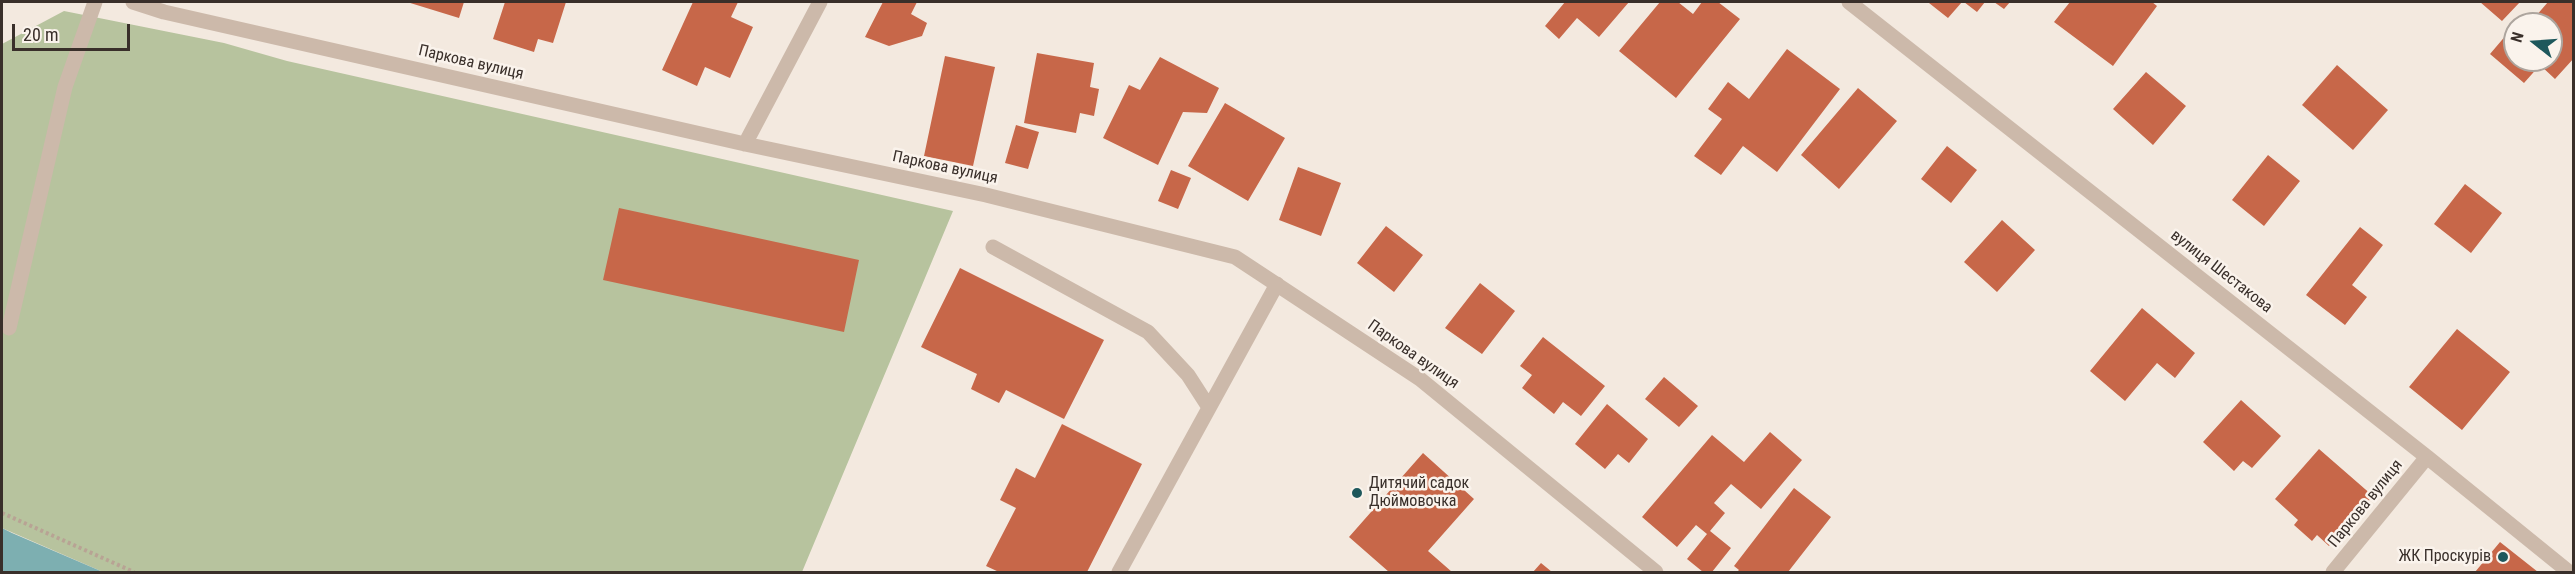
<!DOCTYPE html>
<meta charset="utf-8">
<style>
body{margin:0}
#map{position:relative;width:2575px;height:574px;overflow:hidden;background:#f3e9df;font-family:"Roboto Condensed",sans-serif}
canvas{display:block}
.frame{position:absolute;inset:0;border:3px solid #392f2a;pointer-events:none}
.north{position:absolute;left:2503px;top:12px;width:60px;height:60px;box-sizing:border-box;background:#faf3ec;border:2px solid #ada59e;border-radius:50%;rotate:287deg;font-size:16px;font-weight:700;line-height:24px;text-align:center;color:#392f2a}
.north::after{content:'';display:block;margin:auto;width:21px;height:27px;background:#1e585c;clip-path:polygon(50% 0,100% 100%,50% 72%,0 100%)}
.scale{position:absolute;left:12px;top:24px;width:118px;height:27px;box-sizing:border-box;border:3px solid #392f2a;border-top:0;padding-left:8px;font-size:18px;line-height:21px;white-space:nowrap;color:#392f2a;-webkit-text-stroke:4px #faf3ec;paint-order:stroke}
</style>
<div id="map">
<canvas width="2575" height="574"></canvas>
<div class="frame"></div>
<div class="north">N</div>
<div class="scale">20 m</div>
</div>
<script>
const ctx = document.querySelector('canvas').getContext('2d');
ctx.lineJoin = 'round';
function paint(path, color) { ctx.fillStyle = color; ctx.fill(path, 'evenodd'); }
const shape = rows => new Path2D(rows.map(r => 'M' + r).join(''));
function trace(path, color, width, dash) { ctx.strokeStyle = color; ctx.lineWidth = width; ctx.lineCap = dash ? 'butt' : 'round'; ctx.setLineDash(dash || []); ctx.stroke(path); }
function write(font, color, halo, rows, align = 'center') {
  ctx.font = font + ' "Roboto Condensed",sans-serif'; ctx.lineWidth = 5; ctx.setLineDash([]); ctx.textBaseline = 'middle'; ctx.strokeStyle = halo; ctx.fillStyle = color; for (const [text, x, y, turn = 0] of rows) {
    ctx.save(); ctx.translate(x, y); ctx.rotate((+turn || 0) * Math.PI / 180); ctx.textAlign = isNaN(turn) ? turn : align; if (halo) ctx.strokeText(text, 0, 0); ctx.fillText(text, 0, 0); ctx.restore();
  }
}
paint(shape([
 [64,11,224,43,287,61,953,211,802,572,103,572,2,528,2,44]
]), '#b7c39e');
paint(shape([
 [2,528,12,533,103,572,2,572]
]), '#7dafb1');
paint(shape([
 [407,2,464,2,459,18],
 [505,2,566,2,553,43,538,39,534,52,493,39],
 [693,2,738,2,731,17,753,27,730,78,705,67,697,86,662,70],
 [883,2,917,2,911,14,927,23,922,36,889,46,865,37],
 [1565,2,1629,2,1599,37,1577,18,1559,39,1545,26],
 [1660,2,1678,2,1693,14,1702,2,1718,2,1740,19,1676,98,1619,51],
 [1930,2,1962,2,1948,18,1929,3],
 [1964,2,1985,2,1977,12],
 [1994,2,2010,2,2004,9],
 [2070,2,2152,2,2157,6,2113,66,2054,22],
 [2480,2,2520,2,2502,21],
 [2548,2,2574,2,2574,58,2555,79,2540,65,2524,83,2490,54,2513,27,2515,30,2515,60,2551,60,2551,24,2529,24],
 [1787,49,1840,89,1777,172,1743,146,1721,175,1694,156,1722,119,1708,109,1728,82,1749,99],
 [1037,53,1094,63,1090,87,1099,89,1094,116,1080,113,1076,133,1024,123],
 [945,56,995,67,973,166,924,156],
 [1160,57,1219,88,1207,113,1183,112,1158,165,1103,138,1129,85,1140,90],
 [2337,65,2388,110,2353,150,2302,105],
 [2146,72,2186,106,2153,145,2113,109],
 [1858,88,1897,121,1839,189,1801,155],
 [1225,103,1285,138,1248,201,1188,166],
 [1016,125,1039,132,1028,169,1005,163],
 [1947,146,1977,170,1951,203,1921,179],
 [2268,155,2300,181,2264,226,2232,200],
 [1298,167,1341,183,1321,236,1279,220],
 [1171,170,1191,178,1178,209,1158,201],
 [2465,184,2502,213,2471,253,2434,224],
 [619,208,859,260,844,332,603,280],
 [2002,220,2035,250,1997,292,1964,262],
 [1386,226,1423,255,1394,292,1357,263],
 [2360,227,2383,245,2352,285,2367,297,2345,325,2306,295],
 [960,268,1104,340,1064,419,1006,390,999,403,971,389,977,374,921,347],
 [1480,283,1515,311,1482,354,1445,328],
 [2142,308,2195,353,2175,378,2157,363,2125,401,2090,371],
 [2457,329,2510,372,2462,430,2409,387],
 [1543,337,1605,386,1581,416,1563,402,1554,414,1522,388,1532,375,1520,366],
 [1664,377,1698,406,1679,427,1645,399],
 [2241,400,2281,436,2252,468,2243,461,2234,471,2203,442],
 [1607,404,1648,439,1629,463,1618,454,1605,469,1575,444],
 [1062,424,1142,464,1087,572,999,572,986,566,1016,508,1000,500,1016,468,1035,478],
 [1770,432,1802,460,1761,509,1731,484,1714,503,1725,513,1710,531,1731,548,1712,572,1703,572,1687,559,1707,534,1696,525,1677,547,1642,517,1712,435,1744,462],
 [2319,449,2373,496,2329,546,2317,535,2312,541,2294,525,2298,520,2275,499],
 [1423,453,1474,499,1428,551,1452,572,1389,572,1349,537],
 [1794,488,1831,517,1788,572,1737,572,1739,570,1734,566],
 [2500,542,2538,572,2475,572],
 [1541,563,1552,572,1533,572]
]), '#c76749');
trace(shape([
 [2,513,134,572]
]), '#b8a394', 4, [3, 3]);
trace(shape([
 [133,2,164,12,745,144,986,195,1235,257,1420,379,1656,572],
 [1849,2,2427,457,2569,572],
 [745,144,820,2],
 [993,247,1148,332,1188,375,1208,406],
 [9,328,65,87,95,2],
 [1119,572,1277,284],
 [2333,572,2427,457]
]), '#ccb9aa', 15);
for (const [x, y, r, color] of [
 [1357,493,6,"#1e585c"],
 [2503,557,6,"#1e585c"]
]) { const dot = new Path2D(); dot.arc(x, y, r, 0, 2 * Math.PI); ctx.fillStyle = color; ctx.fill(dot); trace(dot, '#faf3ec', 2); }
write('16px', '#392f2a', '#faf3ec', [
 ["Паркова вулиця",471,63,13],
 ["Паркова вулиця",945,168,12],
 ["вулиця Шестакова",2221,272,38],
 ["Паркова вулиця",1413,355,35],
 ["Паркова вулиця",2366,504,-51]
]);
write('16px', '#392f2a', '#faf3ec', [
 ["Дитячий садок",1369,484],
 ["Дюймовочка",1369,502],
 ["ЖК Проскурів",2491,557,"right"]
], 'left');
</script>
